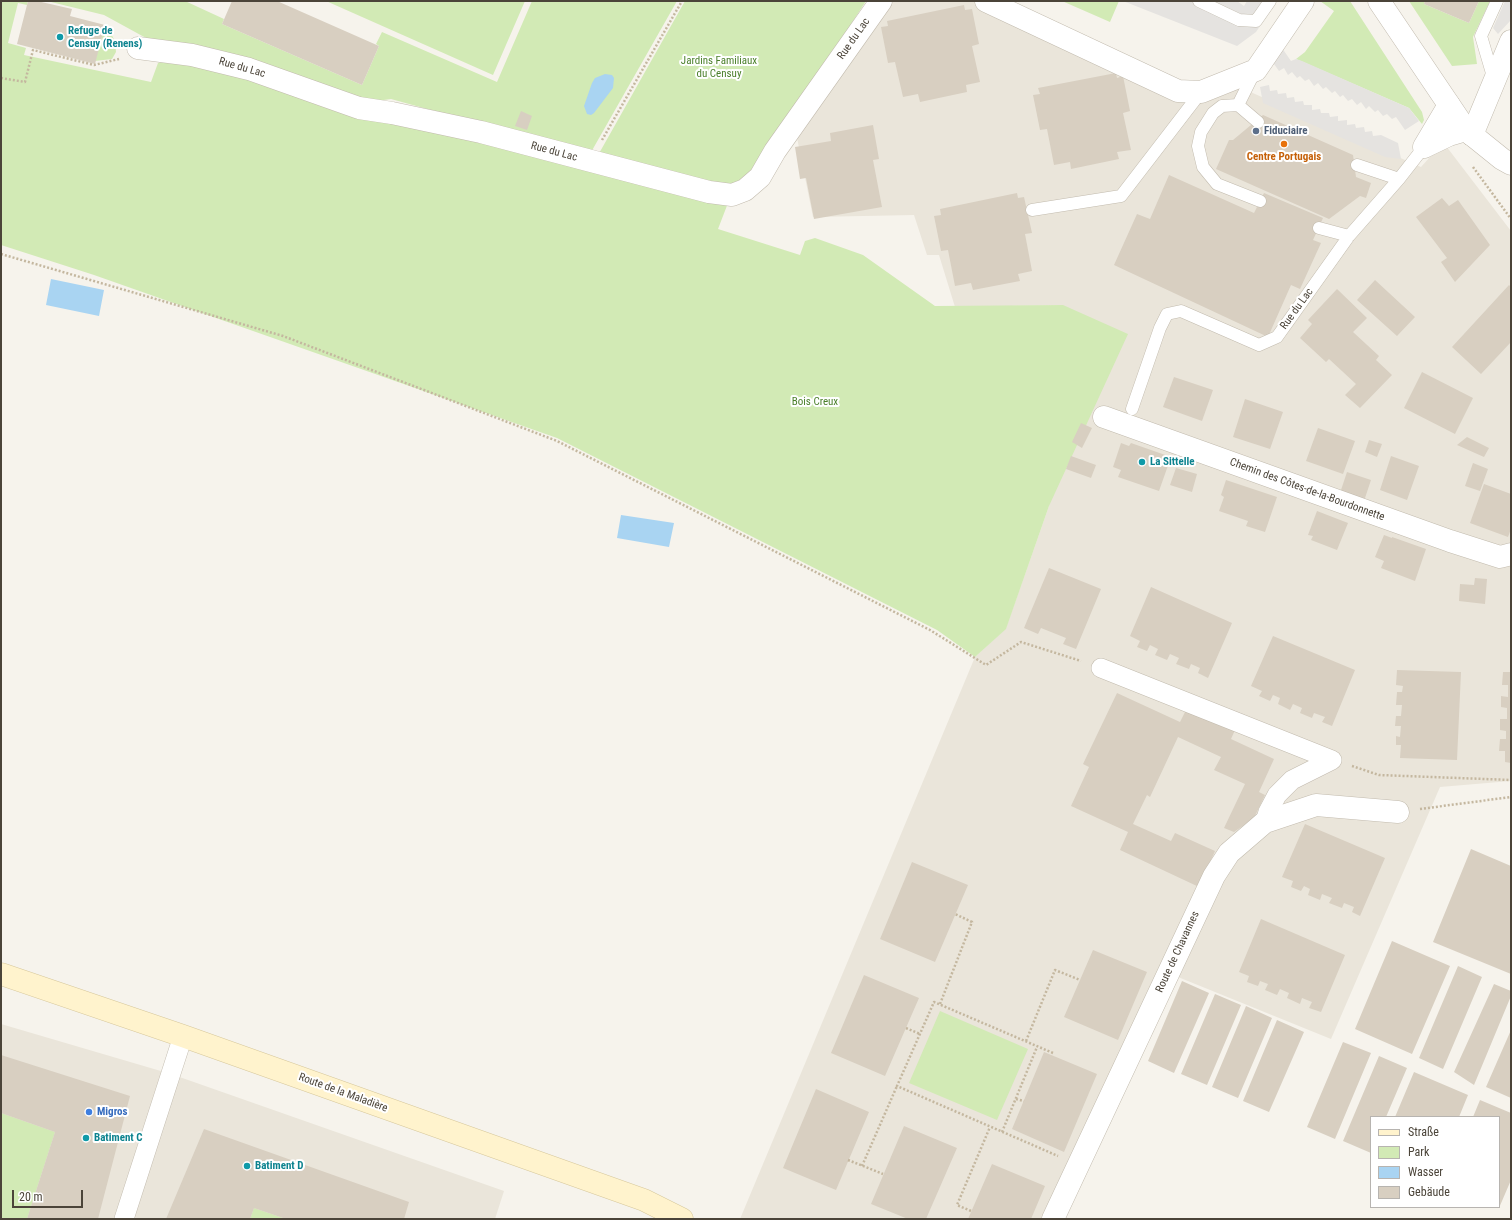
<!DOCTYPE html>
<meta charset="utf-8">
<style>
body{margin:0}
#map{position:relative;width:1512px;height:1220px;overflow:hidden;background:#f6f3ec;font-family:"Roboto Condensed",sans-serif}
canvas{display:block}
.frame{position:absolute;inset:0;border:2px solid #4b4439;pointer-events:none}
.legend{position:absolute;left:1370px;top:1116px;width:130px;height:92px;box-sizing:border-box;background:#fff;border:1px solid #b7b4b0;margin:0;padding:5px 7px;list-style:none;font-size:12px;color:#4b4439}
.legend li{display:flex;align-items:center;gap:8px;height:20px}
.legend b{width:20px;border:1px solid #b7b4b0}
.scale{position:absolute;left:12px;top:1190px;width:71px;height:18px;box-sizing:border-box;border:2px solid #4b4439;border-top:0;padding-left:5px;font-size:12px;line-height:14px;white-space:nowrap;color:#4b4439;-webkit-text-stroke:3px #fff;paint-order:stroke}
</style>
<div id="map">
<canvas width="1512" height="1220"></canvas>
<div class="frame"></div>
<ul class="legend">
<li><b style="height:5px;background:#fff3cd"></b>Straße</li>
<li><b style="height:11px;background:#d2eab5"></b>Park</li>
<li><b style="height:11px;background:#a9d4f2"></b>Wasser</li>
<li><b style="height:11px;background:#d8cfc1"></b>Gebäude</li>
</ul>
<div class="scale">20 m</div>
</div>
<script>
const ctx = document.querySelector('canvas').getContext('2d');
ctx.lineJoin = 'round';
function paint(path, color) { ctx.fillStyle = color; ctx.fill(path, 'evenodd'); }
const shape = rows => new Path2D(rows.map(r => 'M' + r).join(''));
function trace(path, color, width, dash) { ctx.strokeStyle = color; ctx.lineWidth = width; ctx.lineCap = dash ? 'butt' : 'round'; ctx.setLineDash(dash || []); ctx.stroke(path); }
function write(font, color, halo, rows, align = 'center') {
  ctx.font = font + ' "Roboto Condensed",sans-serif'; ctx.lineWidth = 4; ctx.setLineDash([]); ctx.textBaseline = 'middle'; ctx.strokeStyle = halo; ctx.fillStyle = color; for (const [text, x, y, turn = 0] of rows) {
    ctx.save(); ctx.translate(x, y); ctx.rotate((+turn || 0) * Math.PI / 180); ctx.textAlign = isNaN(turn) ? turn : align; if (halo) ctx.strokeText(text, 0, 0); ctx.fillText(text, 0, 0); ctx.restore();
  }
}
paint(shape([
 [875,1,1005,1,1187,89,1230,83,1421,167,1439,147,1446,146,1511,231,1511,781,1440,787,1331,1039,1178,977,1065,1219,740,1219,975,657,1006,628,1049,506,1063,305,955,307,939,255,927,255,914,215,813,217,793,118],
 [1,1024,171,1074,504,1191,495,1219,1,1219]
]), '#eae5da');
paint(shape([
 [1,1,28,1,27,5,18,3,8,43,26,48,24,55,151,82,158,63,169,59,185,61,446,133,728,203,718,229,800,255,805,241,815,238,863,255,935,306,1063,305,1128,334,1049,506,1006,629,975,657,937,630,557,438,94,275,1,245],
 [47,1,185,1,224,19,222,24,362,85,379,46,376,44,382,32,497,82,532,1,677,1,590,154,391,99,361,103,213,52,146,38,104,15],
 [326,1,525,1,493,75],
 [685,1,866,1,813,83,748,176,731,187,597,157],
 [1062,1,1119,1,1110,22],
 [1320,1,1350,1,1422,112,1424,120,1422,124,1409,108,1296,59,1305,52,1334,11],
 [1409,1,1425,1,1424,4,1469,23,1479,1,1490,1,1473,37,1477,64,1452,66],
 [104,29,111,33,115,42,116,52,112,59,95,61],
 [940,1011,1028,1049,997,1120,909,1083],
 [1,1113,55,1132,27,1219,1,1219],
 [254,1208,286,1219,250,1219]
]), '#d2eab5');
paint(shape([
 [1123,1,1237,1,1244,6,1247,1,1277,1,1256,32,1237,46],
 [1505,1,1511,1,1511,20,1498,34,1493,28],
 [1282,48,1291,61,1296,59,1302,61,1409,108,1419,121,1405,130,1396,117,1392,119,1387,114,1383,116,1378,110,1375,112,1369,106,1366,109,1361,102,1357,105,1352,99,1348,101,1343,95,1340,97,1335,91,1332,93,1326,87,1323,89,1318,83,1314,86,1309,79,1305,81,1300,76,1297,78,1292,72,1288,75,1284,68,1279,71,1269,57],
 [1269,85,1270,91,1277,90,1278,94,1286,93,1287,98,1294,97,1295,102,1303,101,1304,105,1312,105,1312,110,1320,109,1321,113,1329,113,1330,117,1338,116,1338,121,1347,120,1347,125,1355,124,1356,128,1364,127,1365,132,1372,131,1373,136,1381,135,1398,143,1401,159,1385,157,1263,103,1260,87]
]), '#e5e3e0');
paint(shape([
 [605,74,612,75,614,78,613,88,594,113,591,115,587,114,584,106,592,83,595,78],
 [51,279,104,290,99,316,46,305],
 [621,515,674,523,669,547,617,538]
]), '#a9d4f2');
paint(shape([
 [28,1,37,1,72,9,70,16,105,25,95,64,17,44],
 [232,1,277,1,379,46,362,85,222,24],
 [1425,1,1479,1,1469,23,1424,4],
 [964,5,965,10,972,9,979,44,972,46,980,82,966,85,967,92,920,102,918,94,903,97,895,62,888,63,881,27,888,26,887,21],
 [1116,73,1117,78,1123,76,1130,111,1123,113,1131,150,1117,152,1119,159,1071,169,1070,162,1054,165,1047,129,1040,130,1033,95,1040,94,1038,88],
 [521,111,532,116,527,130,515,126],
 [1263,115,1353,155,1356,177,1371,183,1366,198,1360,196,1329,219,1216,169,1229,140,1233,140],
 [873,125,879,159,873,160,882,207,814,219,806,178,800,179,795,147,831,141,830,133],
 [1169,175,1254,213,1264,193,1323,218,1313,240,1321,243,1300,289,1291,285,1268,337,1114,265,1137,214,1150,219],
 [1017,193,1018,198,1024,197,1032,233,1025,234,1032,271,1018,274,1020,281,973,290,971,283,955,286,948,250,941,251,934,216,941,215,940,209],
 [1442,198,1449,206,1458,200,1490,245,1455,282,1441,262,1447,258,1416,217],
 [1375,280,1415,317,1397,336,1357,300],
 [1509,285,1511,287,1511,342,1481,374,1452,347],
 [1337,289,1367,318,1353,332,1379,356,1376,360,1392,375,1360,408,1345,395,1356,384,1329,359,1326,362,1300,338,1312,324,1308,320],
 [1422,372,1473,398,1455,434,1404,408],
 [1174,377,1213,390,1202,421,1163,407],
 [1245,399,1283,412,1270,449,1233,437],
 [1081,423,1092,428,1082,448,1072,442],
 [1318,428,1355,441,1343,474,1306,461],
 [1467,437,1489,448,1484,457,1457,445],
 [1369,440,1382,444,1377,457,1365,452],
 [1121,443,1129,446,1131,443,1171,457,1159,491,1118,477,1121,470,1113,467],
 [1071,456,1096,465,1091,478,1066,469],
 [1391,456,1419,466,1407,500,1380,490],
 [1473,463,1488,469,1480,491,1465,486],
 [1176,468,1197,474,1192,492,1170,485],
 [1347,472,1371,480,1364,501,1340,493],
 [1226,480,1277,497,1265,532,1246,526,1248,521,1219,511,1224,497,1221,495],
 [1484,484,1511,494,1511,529,1508,537,1470,523],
 [1317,511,1348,523,1337,550,1311,540,1313,536,1308,535],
 [1384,535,1392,538,1392,537,1426,549,1415,581,1381,568,1384,561,1375,557],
 [1049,568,1101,589,1076,649,1063,644,1066,638,1041,628,1038,634,1024,628],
 [1475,578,1487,579,1485,604,1459,601,1460,584,1474,585],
 [1151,587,1232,623,1208,678,1198,673,1200,668,1191,664,1189,669,1176,664,1179,658,1170,654,1167,660,1155,655,1158,649,1150,645,1147,651,1137,647,1140,641,1130,636],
 [1273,636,1355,670,1332,726,1322,722,1325,717,1314,713,1312,718,1300,713,1302,708,1293,704,1290,710,1278,704,1280,698,1273,695,1270,701,1259,696,1262,691,1251,686],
 [1397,670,1461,672,1457,760,1400,758,1401,745,1396,745,1396,736,1400,737,1401,726,1395,726,1396,716,1401,716,1402,705,1396,705,1397,692,1402,692,1403,686,1396,685],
 [1503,672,1511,672,1511,763,1505,762,1505,751,1499,751,1500,739,1506,739,1506,731,1500,730,1500,719,1507,719,1507,708,1501,707,1501,696,1508,697,1508,685,1502,685],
 [1117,693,1180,722,1187,708,1235,730,1231,739,1274,759,1259,792,1265,795,1254,818,1234,832,1224,828,1245,784,1214,770,1221,757,1178,737,1150,797,1147,795,1133,824,1171,841,1175,833,1215,851,1199,887,1120,850,1128,832,1071,806,1089,767,1083,764],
 [1305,824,1385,858,1360,916,1352,912,1354,907,1344,903,1342,908,1329,903,1332,898,1322,894,1320,900,1308,895,1310,889,1304,886,1301,891,1291,887,1293,881,1282,877],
 [1471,849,1511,866,1511,974,1433,942],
 [912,862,968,885,935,962,880,939],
 [1261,919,1345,955,1321,1012,1309,1008,1312,1002,1302,998,1300,1004,1287,998,1289,993,1280,989,1277,995,1265,990,1268,984,1260,981,1258,986,1247,982,1249,976,1239,972],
 [1392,941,1450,966,1412,1054,1355,1029],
 [1093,950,1147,972,1118,1040,1064,1017],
 [1458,966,1482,977,1443,1069,1419,1058],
 [864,975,919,998,885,1076,831,1053],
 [1182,981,1209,993,1174,1073,1148,1061],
 [1494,984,1511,991,1511,996,1474,1085,1454,1072],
 [1215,994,1241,1005,1207,1085,1181,1074],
 [1246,1006,1272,1018,1238,1098,1212,1087],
 [1277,1020,1304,1032,1269,1112,1243,1101],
 [1511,1030,1511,1098,1486,1087],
 [1343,1042,1371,1053,1335,1139,1307,1127],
 [1044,1052,1097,1074,1064,1152,1012,1129],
 [1,1055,130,1096,98,1219,27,1219,55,1132,1,1113],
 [1379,1056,1407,1068,1386,1117,1371,1117,1371,1153,1343,1141],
 [1414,1072,1468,1095,1459,1117,1395,1117],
 [816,1089,869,1112,836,1190,783,1168],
 [1480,1100,1511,1113,1511,1180,1499,1208,1499,1117,1473,1117],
 [904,1126,957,1148,926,1219,908,1219,871,1204],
 [204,1129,409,1202,404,1219,286,1219,254,1208,250,1219,166,1219],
 [992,1164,1045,1186,1031,1219,968,1219]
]), '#d8cfc1');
const service = shape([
 [1199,1,1239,20,1256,21,1270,1],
 [1255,71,1238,105,1258,122],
 [1494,80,1481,36,1497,1],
 [1238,105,1222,106,1213,113,1201,132,1198,146,1203,167,1217,184,1260,201],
 [1357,165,1399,179],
 [1032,210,1121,196,1201,92],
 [1319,228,1349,236],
 [1132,409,1160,328,1167,314,1181,311,1259,345,1277,337,1349,236,1399,179,1424,147]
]);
const pedestrian = shape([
 [1101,668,1332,760,1292,780,1277,795,1268,812,1265,822],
 [124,1219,183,1036]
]);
const minor = shape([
 [986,1,1178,91,1201,92,1256,70,1303,1],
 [138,48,192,55,249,69,359,108,392,113,481,132,709,192,732,195,745,190,760,177,775,151,881,1],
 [1472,135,1511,41],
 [1424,147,1449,105],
 [1424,147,1449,135,1466,130],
 [1104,417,1450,541,1500,557,1511,554],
 [1053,1219,1214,876,1229,853,1265,822,1316,805,1398,812]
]);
const tertiary = shape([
 [1379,1,1466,130,1502,159,1511,164]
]);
const secondary = shape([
 [1,974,183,1036,644,1200,682,1219]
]);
trace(service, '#c2bbae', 13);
trace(pedestrian, '#c2bbae', 20);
trace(minor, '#c2bbae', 23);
trace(tertiary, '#c2bbae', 23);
trace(secondary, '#d6c79b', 23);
trace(shape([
 [1,78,25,82,33,50,94,65,119,59],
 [602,140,682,1],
 [1473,167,1511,219],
 [1,254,283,336,557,441,930,630,986,665,1021,642,1081,661],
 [1352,766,1379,775,1511,780],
 [1420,809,1511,797],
 [940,1004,972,922,955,914],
 [906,1028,920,1034],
 [1026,1041,1055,970,1080,980],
 [1053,1053,934,1002,897,1086,1058,1156],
 [1016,1099,1024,1101],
 [1002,1132,1037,1047],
 [848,1160,883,1174],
 [862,1166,897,1086],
 [971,1211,957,1205,990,1127]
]), '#c4b79f', 2.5, [2, 2]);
trace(service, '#fff', 12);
trace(pedestrian, '#fff', 19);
trace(minor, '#fff', 22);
trace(tertiary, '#fff', 22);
trace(secondary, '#fff3cd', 22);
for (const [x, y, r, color] of [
 [60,37,4,"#0f9aa8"],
 [1256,131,4,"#5c6f8a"],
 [1284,144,4,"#e8710a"],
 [1142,462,4,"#0f9aa8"],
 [89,1112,4,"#3f7fe0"],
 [86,1138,4,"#0f9aa8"],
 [247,1166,4,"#0f9aa8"]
]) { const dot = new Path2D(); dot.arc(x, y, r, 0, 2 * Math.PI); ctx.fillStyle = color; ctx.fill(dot); trace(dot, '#fff', 1.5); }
write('bold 11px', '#0d838f', '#fff', [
 ["Refuge de",68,31],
 ["Censuy (Renens)",68,44],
 ["La Sittelle",1150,462],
 ["Batiment C",94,1138],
 ["Batiment D",255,1166]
], 'left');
write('11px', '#4b4439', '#fff', [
 ["Rue du Lac",854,39,-55],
 ["Rue du Lac",242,68,16],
 ["Rue du Lac",554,152,15],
 ["Rue du Lac",1297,309,-54],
 ["Chemin des Côtes-de-la-Bourdonnette",1307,490,20],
 ["Route de Chavannes",1178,952,-65],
 ["Route de la Maladière",343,1093,20]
]);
write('11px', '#4a7f2a', '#fff', [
 ["Jardins Familiaux",719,61],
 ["du Censuy",719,74],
 ["Bois Creux",815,402]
]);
write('bold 11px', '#4e5e75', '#fff', [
 ["Fiduciaire",1264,131]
], 'left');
write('bold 11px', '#c56008', '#fff', [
 ["Centre Portugais",1284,157]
]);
write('bold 11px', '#366cbe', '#fff', [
 ["Migros",97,1112]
], 'left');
</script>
